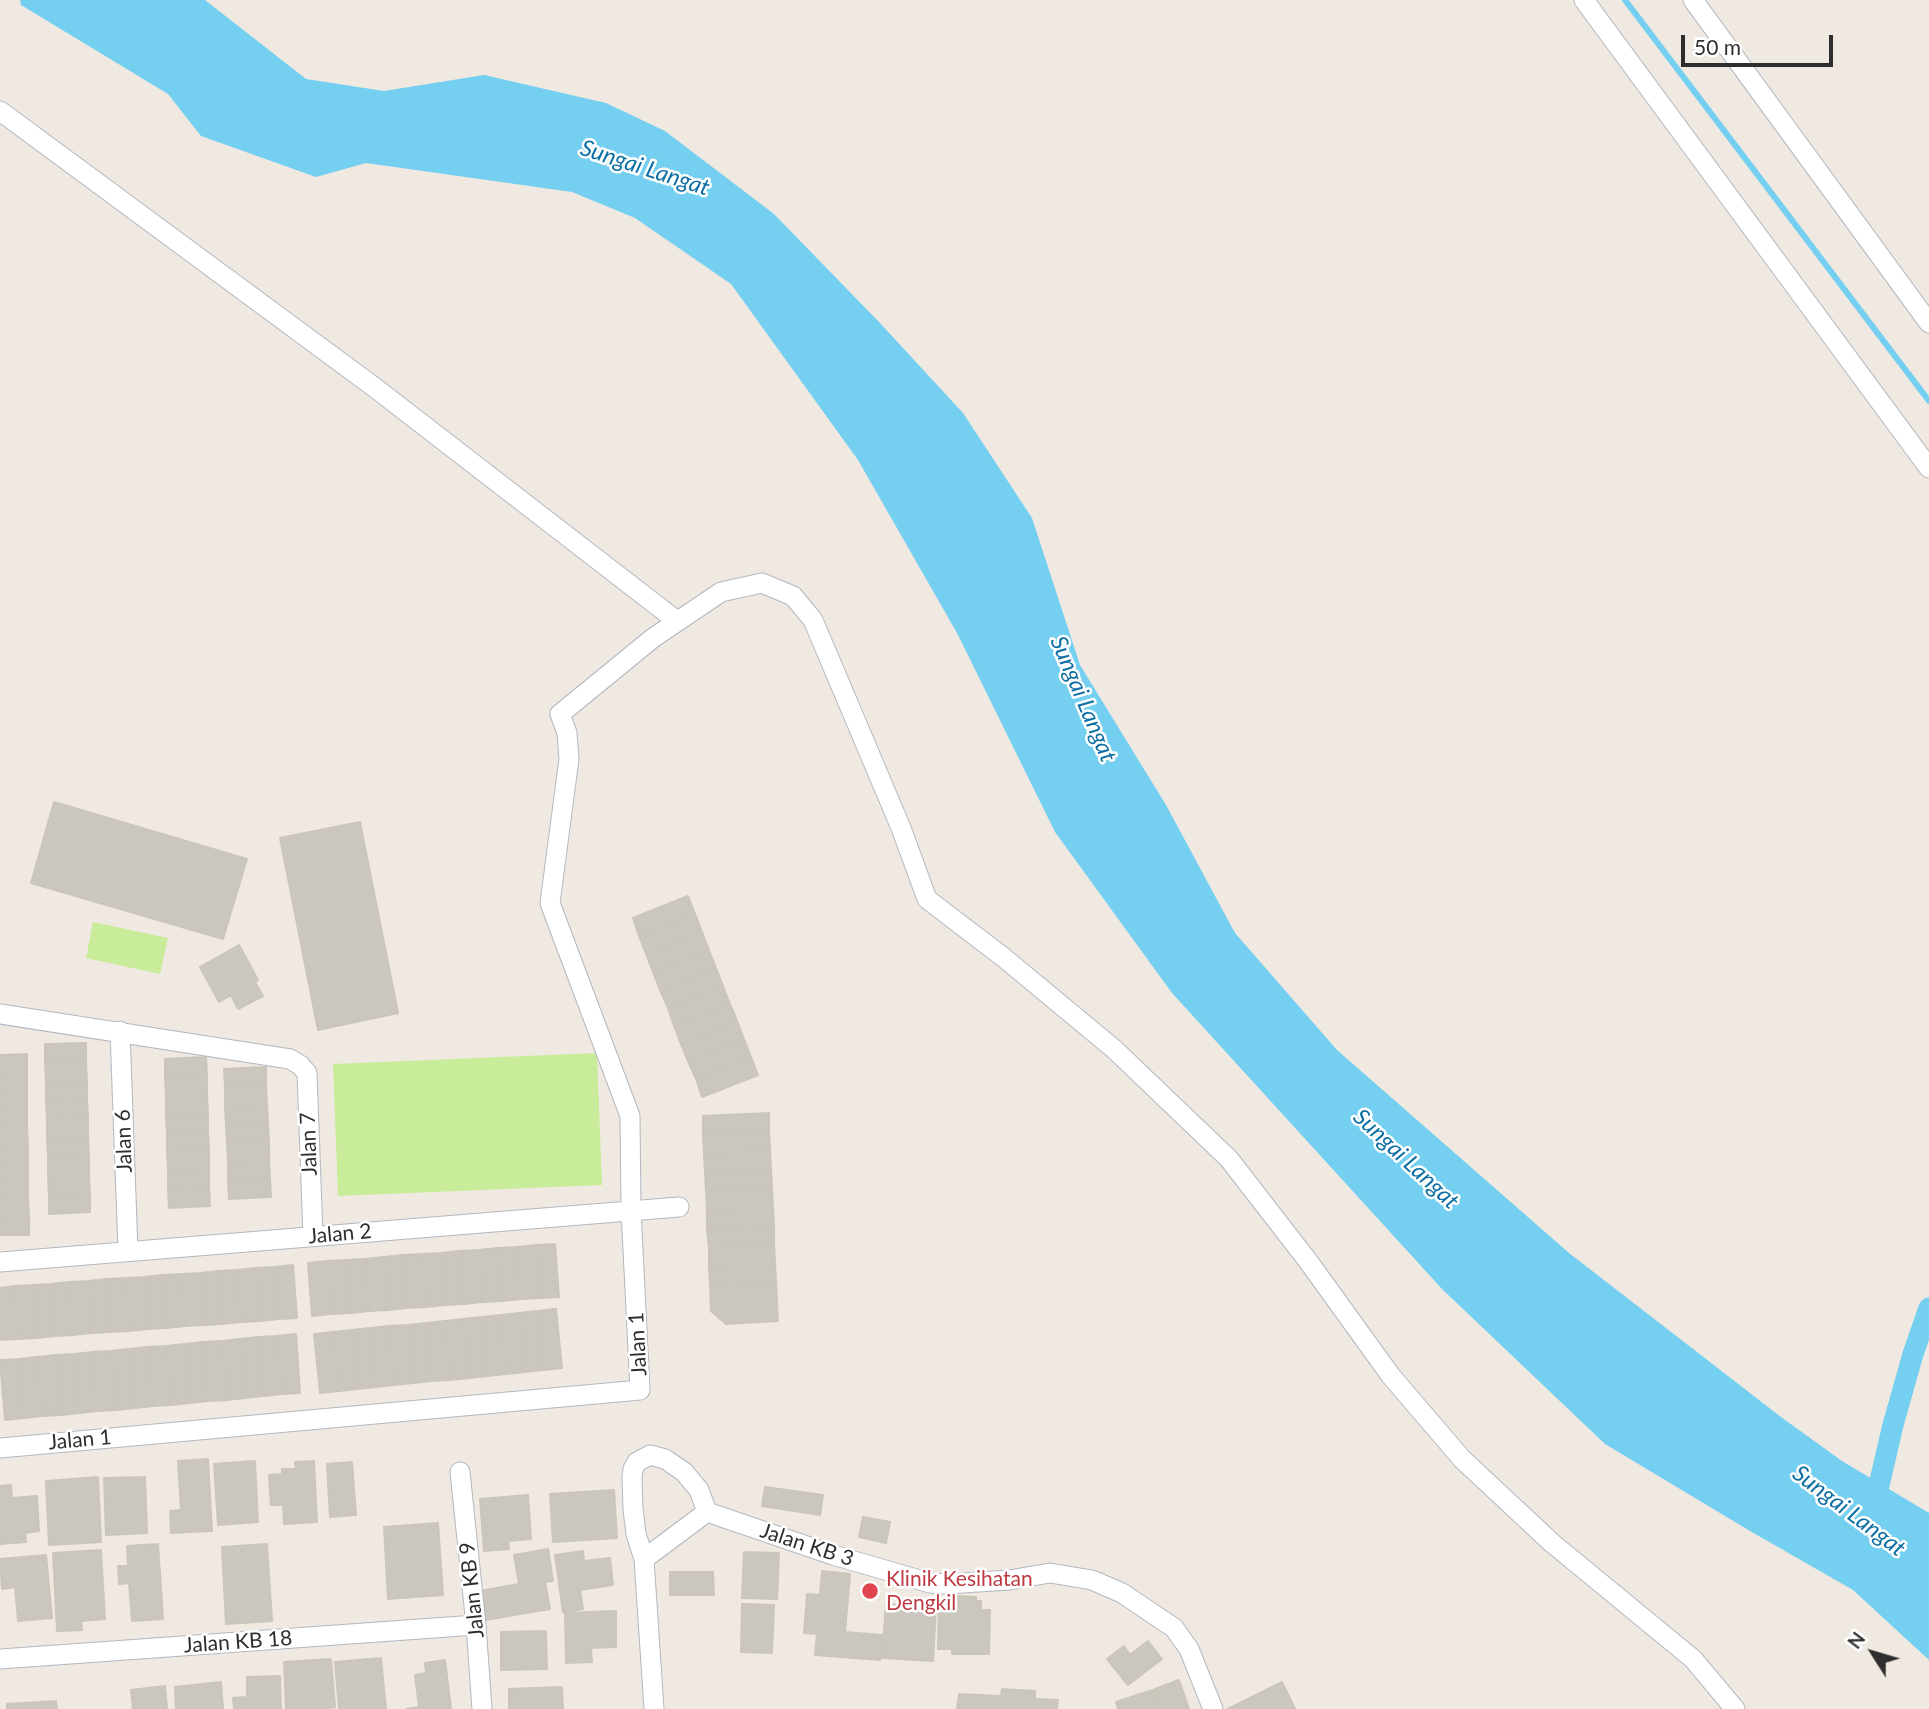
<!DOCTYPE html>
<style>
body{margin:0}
#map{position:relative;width:1929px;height:1709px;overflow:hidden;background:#efe9e1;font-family:Lato,sans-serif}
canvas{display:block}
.north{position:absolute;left:1838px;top:1618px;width:70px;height:70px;-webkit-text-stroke:5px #fff;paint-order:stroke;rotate:307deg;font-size:19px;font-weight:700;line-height:28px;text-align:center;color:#2e2e2e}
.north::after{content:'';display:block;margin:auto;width:24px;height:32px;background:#2e2e2e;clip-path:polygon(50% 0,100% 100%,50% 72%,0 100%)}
.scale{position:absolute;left:1681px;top:35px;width:152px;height:32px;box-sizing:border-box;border:4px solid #2e2e2e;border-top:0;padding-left:9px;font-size:21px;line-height:24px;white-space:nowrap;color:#2e2e2e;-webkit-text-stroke:5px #fff;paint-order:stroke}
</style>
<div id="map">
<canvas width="1929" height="1709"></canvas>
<div class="north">N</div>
<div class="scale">50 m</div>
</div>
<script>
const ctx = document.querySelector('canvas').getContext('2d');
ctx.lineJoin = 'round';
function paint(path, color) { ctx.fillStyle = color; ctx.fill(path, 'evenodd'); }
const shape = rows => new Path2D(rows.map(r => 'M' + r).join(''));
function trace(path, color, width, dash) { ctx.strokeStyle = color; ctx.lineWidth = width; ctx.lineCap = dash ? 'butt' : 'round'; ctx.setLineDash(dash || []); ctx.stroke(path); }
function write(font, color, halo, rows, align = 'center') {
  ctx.font = font + ' Lato,sans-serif'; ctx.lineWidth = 5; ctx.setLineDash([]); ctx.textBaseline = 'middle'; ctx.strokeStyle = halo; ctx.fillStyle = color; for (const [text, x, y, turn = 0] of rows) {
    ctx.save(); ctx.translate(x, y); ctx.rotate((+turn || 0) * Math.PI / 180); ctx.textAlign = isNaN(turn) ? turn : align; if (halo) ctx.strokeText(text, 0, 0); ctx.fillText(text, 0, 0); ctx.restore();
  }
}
paint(shape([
 [93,922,168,938,160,974,86,958],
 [597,1053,602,1185,338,1196,333,1064]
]), '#c9ec9a');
paint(shape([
 [20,0,205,0,306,79,384,91,484,75,606,103,665,131,774,214,879,322,963,413,1032,518,1080,665,1166,805,1235,933,1337,1050,1569,1253,1781,1417,1842,1461,1929,1513,1929,1660,1853,1590,1750,1531,1605,1444,1442,1289,1172,993,1055,832,957,633,858,460,731,284,635,218,572,192,366,163,316,177,201,136,168,94,21,5]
]), '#75cff0');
trace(shape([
 [1625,0,1929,401]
]), '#75cff0', 6);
trace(shape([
 [1873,1511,1893,1425,1913,1354,1929,1308]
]), '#75cff0', 21);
const building = shape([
 [54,802,247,859,223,939,31,883,54,802],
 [360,822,398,1013,318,1030,280,838,360,822],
 [688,896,695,914,639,936,633,918,688,896],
 [695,914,702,932,646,954,639,936,695,914],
 [702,932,709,950,653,972,646,954,702,932],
 [239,945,258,980,255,982,263,996,238,1009,231,995,219,1002,200,967,239,945],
 [709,950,716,968,660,990,653,972,709,950],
 [716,968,723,986,668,1008,660,990,716,968],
 [723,986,730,1004,674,1026,668,1008,723,986],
 [730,1004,737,1021,681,1044,674,1026,730,1004],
 [737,1021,744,1039,688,1061,681,1044,737,1021],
 [744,1039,751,1057,696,1079,688,1061,744,1039],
 [86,1043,86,1062,45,1063,45,1044,86,1043],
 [27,1054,27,1072,0,1073,0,1055,27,1054],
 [206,1057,207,1076,165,1077,165,1059,206,1057],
 [751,1057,758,1075,702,1097,696,1079,751,1057],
 [86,1062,87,1081,46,1082,45,1063,86,1062],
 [266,1067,266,1085,225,1087,224,1069,266,1067],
 [27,1072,27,1091,0,1091,0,1073,27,1072],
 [207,1076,207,1095,166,1096,165,1077,207,1076],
 [87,1081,87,1099,46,1101,46,1082,87,1081],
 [266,1085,267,1104,225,1106,225,1087,266,1085],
 [0,1091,27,1091,27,1109,0,1109,0,1091],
 [207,1095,208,1113,166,1115,166,1096,207,1095],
 [87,1099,88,1118,47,1120,46,1101,87,1099],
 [267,1104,268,1123,226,1125,225,1106,267,1104],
 [0,1109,27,1109,27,1127,0,1127,0,1109],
 [208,1113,208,1132,167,1133,166,1115,208,1113],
 [769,1113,769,1132,703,1135,703,1116,769,1113],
 [88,1118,88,1137,47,1138,47,1120,88,1118],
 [268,1123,269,1141,227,1143,226,1125,268,1123],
 [0,1127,27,1127,28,1145,0,1145,0,1127],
 [208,1132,209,1150,167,1152,167,1133,208,1132],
 [769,1132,770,1150,704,1154,703,1135,769,1132],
 [88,1137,89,1156,48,1157,47,1138,88,1137],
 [269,1141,269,1160,228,1162,227,1143,269,1141],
 [0,1145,28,1145,28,1163,0,1163,0,1145],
 [209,1150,209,1169,168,1170,167,1152,209,1150],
 [770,1150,771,1169,705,1173,704,1154,770,1150],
 [89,1156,89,1175,48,1176,48,1157,89,1156],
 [269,1160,270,1178,228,1180,228,1162,269,1160],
 [0,1163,28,1163,28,1181,0,1181,0,1163],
 [209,1169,209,1187,168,1189,168,1170,209,1169],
 [771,1169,772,1188,706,1191,705,1173,771,1169],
 [89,1175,90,1194,49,1195,48,1176,89,1175],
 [270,1178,271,1197,229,1199,228,1180,270,1178],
 [0,1181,28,1181,28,1199,0,1199,0,1181],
 [209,1187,210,1206,169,1208,168,1189,209,1187],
 [772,1188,773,1207,707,1210,706,1191,772,1188],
 [90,1194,90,1212,49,1214,49,1195,90,1194],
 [0,1199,28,1199,29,1217,0,1217,0,1199],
 [773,1207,774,1226,707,1229,707,1210,773,1207],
 [0,1217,29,1217,29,1235,0,1235,0,1217],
 [774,1226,774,1244,709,1248,707,1229,774,1226],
 [555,1244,559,1297,540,1298,536,1245,555,1244],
 [774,1244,775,1263,709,1266,709,1248,774,1244],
 [536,1245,540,1298,521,1299,517,1247,536,1245],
 [517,1247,521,1299,502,1301,498,1248,517,1247],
 [498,1248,502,1301,483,1302,479,1250,498,1248],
 [479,1250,483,1302,464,1304,460,1251,479,1250],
 [460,1251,464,1304,445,1305,441,1253,460,1251],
 [441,1253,445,1305,426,1307,422,1254,441,1253],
 [422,1254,426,1307,407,1308,403,1255,422,1254],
 [403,1255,407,1308,388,1310,384,1257,403,1255],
 [384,1257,388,1310,369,1311,365,1259,384,1257],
 [365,1259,369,1311,350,1313,346,1260,365,1259],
 [346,1260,350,1313,331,1314,327,1261,346,1260],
 [327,1261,331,1314,312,1316,308,1263,327,1261],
 [775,1263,776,1282,710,1285,709,1266,775,1263],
 [293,1265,297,1318,279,1319,275,1267,293,1265],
 [275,1267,279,1319,260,1321,256,1268,275,1267],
 [256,1268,260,1321,241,1322,237,1270,256,1268],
 [237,1270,241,1322,222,1324,219,1271,237,1270],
 [219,1271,222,1324,204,1325,200,1273,219,1271],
 [200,1273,204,1325,185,1326,182,1274,200,1273],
 [182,1274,185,1326,166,1328,163,1275,182,1274],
 [163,1275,166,1328,148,1329,144,1277,163,1275],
 [144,1277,148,1329,129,1331,126,1278,144,1277],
 [126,1278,129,1331,111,1332,107,1279,126,1278],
 [107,1279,111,1332,92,1333,88,1281,107,1279],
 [88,1281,92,1333,73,1335,70,1282,88,1281],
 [70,1282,73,1335,55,1336,51,1284,70,1282],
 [776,1282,778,1321,726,1324,711,1311,710,1285,776,1282],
 [51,1284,55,1336,36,1338,33,1285,51,1284],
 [33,1285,36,1338,17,1339,14,1286,33,1285],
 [14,1286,17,1339,0,1340,0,1288,14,1286],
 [556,1309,562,1368,543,1370,538,1311,556,1309],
 [538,1311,543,1370,525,1372,519,1313,538,1311],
 [519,1313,525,1372,506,1374,501,1315,519,1313],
 [501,1315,506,1374,487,1376,482,1317,501,1315],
 [482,1317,487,1376,469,1378,463,1319,482,1317],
 [463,1319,469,1378,450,1380,445,1321,463,1319],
 [445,1321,450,1380,431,1381,426,1323,445,1321],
 [426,1323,431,1381,413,1383,408,1325,426,1323],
 [408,1325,413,1383,394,1385,389,1326,408,1325],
 [389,1326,394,1385,376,1387,370,1328,389,1326],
 [370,1328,376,1387,357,1389,352,1330,370,1328],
 [352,1330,357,1389,339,1391,333,1332,352,1330],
 [333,1332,339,1391,320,1393,314,1334,333,1332],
 [296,1334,300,1393,282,1394,277,1336,296,1334],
 [277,1336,282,1394,263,1396,258,1337,277,1336],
 [258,1337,263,1396,245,1398,240,1339,258,1337],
 [240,1339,245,1398,227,1400,222,1341,240,1339],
 [222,1341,227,1400,208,1401,203,1342,222,1341],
 [203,1342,208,1401,190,1403,185,1344,203,1342],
 [185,1344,190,1403,171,1405,166,1346,185,1344],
 [166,1346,171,1405,153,1406,148,1347,166,1346],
 [148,1347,153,1406,135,1408,129,1349,148,1347],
 [129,1349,135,1408,116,1410,111,1351,129,1349],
 [111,1351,116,1410,97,1411,93,1352,111,1351],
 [93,1352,97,1411,79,1413,74,1354,93,1352],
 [74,1354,79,1413,61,1415,56,1355,74,1354],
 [56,1355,61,1415,42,1416,37,1357,56,1355],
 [37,1357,42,1416,24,1418,19,1359,37,1357],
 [19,1359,24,1418,5,1420,0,1360,19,1359],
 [208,1459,212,1531,171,1533,170,1511,181,1510,178,1461,208,1459],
 [255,1461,258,1522,218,1525,214,1464,255,1461],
 [314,1461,317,1522,284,1524,283,1505,271,1505,269,1475,282,1474,282,1469,296,1469,295,1462,314,1461],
 [352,1462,356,1515,330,1517,327,1464,352,1462],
 [98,1477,101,1542,49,1545,46,1481,98,1477],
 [145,1477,147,1533,106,1535,104,1478,145,1477],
 [11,1485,12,1498,37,1496,39,1531,25,1533,26,1542,0,1544,0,1486,11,1485],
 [765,1487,823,1495,820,1515,762,1506,765,1487],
 [614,1490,617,1538,553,1542,550,1494,614,1490],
 [528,1495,531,1539,508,1541,509,1549,484,1551,480,1499,528,1495],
 [863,1517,890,1522,886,1543,859,1537,863,1517],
 [438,1523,443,1595,388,1599,384,1527,438,1523],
 [158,1544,163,1619,132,1621,129,1583,119,1584,118,1566,128,1566,127,1546,158,1544],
 [267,1544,272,1621,226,1624,222,1547,267,1544],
 [548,1549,553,1581,545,1582,550,1609,485,1620,480,1591,519,1584,514,1555,548,1549],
 [101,1550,105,1619,81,1621,82,1630,57,1631,53,1553,101,1550],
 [583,1551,584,1561,610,1558,613,1585,580,1590,583,1609,563,1612,555,1555,583,1551],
 [744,1552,779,1553,777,1599,742,1598,744,1552],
 [46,1555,52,1618,18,1621,15,1587,2,1589,0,1559,46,1555],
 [822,1571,850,1574,845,1632,882,1635,880,1660,815,1655,817,1634,804,1633,807,1594,820,1595,822,1571],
 [670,1572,713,1572,714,1595,670,1595,670,1572],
 [955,1596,976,1597,976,1601,981,1601,981,1610,990,1610,989,1654,952,1654,952,1649,938,1649,939,1601,955,1601,955,1596],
 [742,1604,774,1605,772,1653,741,1652,742,1604],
 [886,1604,936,1607,933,1661,882,1658,886,1604],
 [616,1611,616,1647,591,1648,592,1662,566,1663,565,1613,616,1611],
 [546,1631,547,1669,501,1670,501,1632,546,1631],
 [1148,1641,1162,1659,1128,1685,1107,1659,1124,1646,1130,1655,1148,1641],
 [381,1658,386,1709,339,1709,335,1662,381,1658],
 [331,1659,335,1707,320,1709,286,1709,284,1662,331,1659],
 [445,1660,451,1709,406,1709,419,1707,415,1675,426,1673,425,1663,445,1660],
 [280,1676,281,1709,234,1709,233,1698,247,1697,247,1677,280,1676],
 [1179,1680,1189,1709,1161,1709,1155,1689,1179,1680],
 [221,1682,223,1709,176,1709,175,1687,221,1682],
 [1282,1682,1295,1709,1228,1709,1282,1682],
 [165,1686,167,1709,133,1709,131,1690,165,1686],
 [562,1687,563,1709,509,1709,509,1689,562,1687],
 [1002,1689,1035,1691,1035,1699,1058,1700,1057,1709,957,1709,959,1694,1001,1696,1002,1689],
 [1153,1690,1159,1709,1118,1709,1116,1702,1153,1690],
 [56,1701,57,1709,7,1709,7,1704,56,1701]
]);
paint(building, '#cbc7bf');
trace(building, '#cbc5ba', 2);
const minor = shape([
 [1584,0,1929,468],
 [1693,0,1929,323],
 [0,111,374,387,677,621],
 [0,1014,290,1059,300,1065,307,1073,313,1236],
 [120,1031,128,1251],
 [0,1262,679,1207],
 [0,1448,640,1390,631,1210,630,1116,550,903,569,759,567,733,560,714,653,638,721,592,762,583,793,596,813,620,901,828,927,899,1003,957,1114,1049,1229,1159,1308,1261,1391,1376,1462,1459,1552,1543,1693,1659,1735,1709],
 [460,1472,476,1625,482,1709],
 [644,1559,707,1512,833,1555,930,1583,947,1584,1009,1580,1050,1573,1092,1580,1122,1593,1174,1628,1189,1649,1213,1709],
 [0,1659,476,1625],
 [654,1709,644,1559,636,1534,633,1509,632,1477,633,1469,637,1462,650,1455,665,1459,684,1472,699,1490,707,1512]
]);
trace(minor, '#b4b7c1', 21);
trace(minor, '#fff', 19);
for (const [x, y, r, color] of [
 [870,1591,9,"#e0444e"]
]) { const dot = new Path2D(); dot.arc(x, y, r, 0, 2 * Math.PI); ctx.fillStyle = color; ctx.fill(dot); trace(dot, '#fff', 2.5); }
write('21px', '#2e2e2e', '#fff', [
 ["Jalan 6",124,1141,-92],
 ["Jalan 7",309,1144,-92],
 ["Jalan 2",340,1234,-5],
 ["Jalan 1",638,1344,-93],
 ["Jalan 1",80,1440,-5],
 ["Jalan KB 3",807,1545,18],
 ["Jalan KB 9",472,1590,-96],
 ["Jalan KB 18",238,1642,-4]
]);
write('21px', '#be3a42', '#fff', [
 ["Klinik Kesihatan",886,1579],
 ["Dengkil",886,1603]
], 'left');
write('italic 23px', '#0d6fa3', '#fff', [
 ["Sungai Langat",645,168,18],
 ["Sungai Langat",1083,699,67],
 ["Sungai Langat",1406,1159,43],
 ["Sungai Langat",1849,1511,37]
]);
</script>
